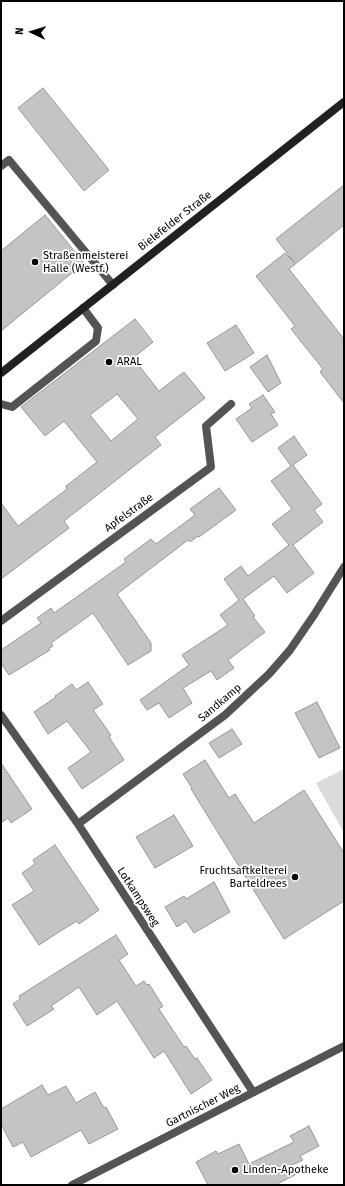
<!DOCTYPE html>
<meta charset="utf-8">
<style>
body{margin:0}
#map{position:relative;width:345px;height:1186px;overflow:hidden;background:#fff;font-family:"Fira Sans",sans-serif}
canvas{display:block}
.frame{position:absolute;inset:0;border:2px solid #000;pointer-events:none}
.north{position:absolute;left:12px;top:12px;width:40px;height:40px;-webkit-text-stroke:3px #fff;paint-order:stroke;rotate:274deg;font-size:11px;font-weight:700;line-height:16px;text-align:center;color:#000}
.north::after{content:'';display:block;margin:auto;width:14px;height:18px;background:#000;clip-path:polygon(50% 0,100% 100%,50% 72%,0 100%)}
</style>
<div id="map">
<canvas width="345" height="1186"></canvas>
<div class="frame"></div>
<div class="north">N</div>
</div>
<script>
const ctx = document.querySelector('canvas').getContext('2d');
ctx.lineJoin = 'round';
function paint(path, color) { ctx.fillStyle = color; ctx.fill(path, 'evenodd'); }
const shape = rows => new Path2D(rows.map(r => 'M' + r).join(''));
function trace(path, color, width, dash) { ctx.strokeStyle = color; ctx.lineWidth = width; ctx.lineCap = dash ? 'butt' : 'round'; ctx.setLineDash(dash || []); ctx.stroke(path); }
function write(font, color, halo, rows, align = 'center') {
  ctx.font = font + ' "Fira Sans",sans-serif'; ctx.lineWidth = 3.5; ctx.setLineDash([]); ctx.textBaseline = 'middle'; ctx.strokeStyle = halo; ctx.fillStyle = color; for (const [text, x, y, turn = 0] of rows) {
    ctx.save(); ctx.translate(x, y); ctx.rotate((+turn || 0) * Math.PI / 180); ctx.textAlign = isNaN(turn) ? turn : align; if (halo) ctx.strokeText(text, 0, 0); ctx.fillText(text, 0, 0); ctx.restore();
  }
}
paint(shape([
 [344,769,344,833,316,783]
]), '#dbdbdb');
const building = shape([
 [43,88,109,170,84,191,18,108,43,88],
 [344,185,344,225,289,269,344,339,344,403,320,372,323,369,291,329,295,326,256,276,285,253,295,263,276,239,344,185],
 [45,215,84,263,1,331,1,251,45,215],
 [135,319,153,342,133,358,159,391,184,372,205,398,155,437,161,445,64,521,69,528,1,579,1,503,18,526,67,489,66,486,97,462,64,421,45,436,21,407,135,319],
 [117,394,138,419,111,441,90,415,117,394],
 [236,325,254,353,225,371,207,343,236,325],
 [267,355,281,383,268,392,250,367,267,355],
 [263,395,275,412,271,414,278,425,252,442,236,419,252,408,249,404,263,395],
 [294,436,307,455,293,465,322,504,314,510,323,522,293,545,314,573,287,593,274,576,243,599,255,616,253,617,265,632,228,660,234,668,217,680,211,671,183,688,192,703,169,718,159,703,147,710,140,700,189,665,182,655,228,625,220,615,239,600,224,579,241,566,248,576,289,545,272,524,292,509,271,481,291,466,278,448,294,436],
 [219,488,236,510,199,537,198,536,190,542,188,540,117,594,151,643,151,651,128,665,93,613,51,643,53,646,49,648,50,650,9,675,1,663,1,650,41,623,37,618,51,608,54,613,126,562,124,559,151,539,156,544,195,515,190,509,219,488],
 [88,682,103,704,93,710,111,735,109,737,124,760,82,789,68,768,91,752,67,721,48,734,34,712,56,697,55,696,72,684,76,690,88,682],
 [317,702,340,748,319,758,295,713,317,702],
 [232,729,242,744,219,758,209,743,232,729],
 [205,760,229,798,235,794,254,823,304,790,344,853,344,901,284,939,191,789,192,788,183,774,205,760],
 [1,763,32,809,11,823,8,818,1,823,1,763],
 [174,815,193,846,155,868,136,837,174,815],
 [55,845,99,910,79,924,77,921,62,930,39,945,12,905,34,891,22,873,35,864,33,860,55,845],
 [214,882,230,912,194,933,186,921,177,927,165,907,184,896,186,899,214,882],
 [116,935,128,954,119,960,136,986,144,981,147,985,149,984,163,1006,159,1009,184,1047,186,1046,195,1059,197,1058,212,1080,191,1094,164,1051,154,1058,117,1001,97,1015,79,987,51,1006,54,1009,27,1026,13,1004,20,999,19,996,116,935],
 [42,1085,48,1095,66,1086,76,1103,95,1092,104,1108,106,1107,118,1129,89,1144,81,1130,31,1157,23,1142,13,1147,1,1124,1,1109,42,1085],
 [309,1126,319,1146,300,1156,303,1160,290,1166,295,1175,275,1185,208,1185,196,1162,216,1151,218,1154,239,1144,249,1164,294,1142,290,1136,309,1126]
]);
paint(building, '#c4c4c4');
trace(building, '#989898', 1);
trace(shape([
 [1,166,9,160,113,285],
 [1,404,12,407,96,341,98,328,83,308]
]), '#545454', 8);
trace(shape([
 [1,621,211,467,206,426,231,404],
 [1,715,78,824,253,1092],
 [78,824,225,715,269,674,290,650,314,615,344,567],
 [72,1185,344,1046]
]), '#545454', 8);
trace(shape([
 [1,373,344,102]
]), '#212121', 8);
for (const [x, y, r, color] of [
 [35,262,4,"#000"],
 [109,362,4,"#000"],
 [295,877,4,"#000"],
 [235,1170,4,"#000"]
]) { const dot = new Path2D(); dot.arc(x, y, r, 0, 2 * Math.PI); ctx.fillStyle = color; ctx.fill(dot); trace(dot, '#fff', 1.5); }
write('11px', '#000', '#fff', [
 ["Bielefelder Straße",175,221,-38],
 ["Apfelstraße",129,513,-36],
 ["Sandkamp",220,703,-40],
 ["Lotkampsweg",138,897,57],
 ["Gartnischer Weg",203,1106,-27]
]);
write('11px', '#000', '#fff', [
 ["Straßenmeisterei",43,256],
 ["Halle (Westf.)",43,269],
 ["ARAL",117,362],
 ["Fruchtsaftkelterei",287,871,"right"],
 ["Barteldrees",287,884,"right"],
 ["Linden-Apotheke",243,1170]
], 'left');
</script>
